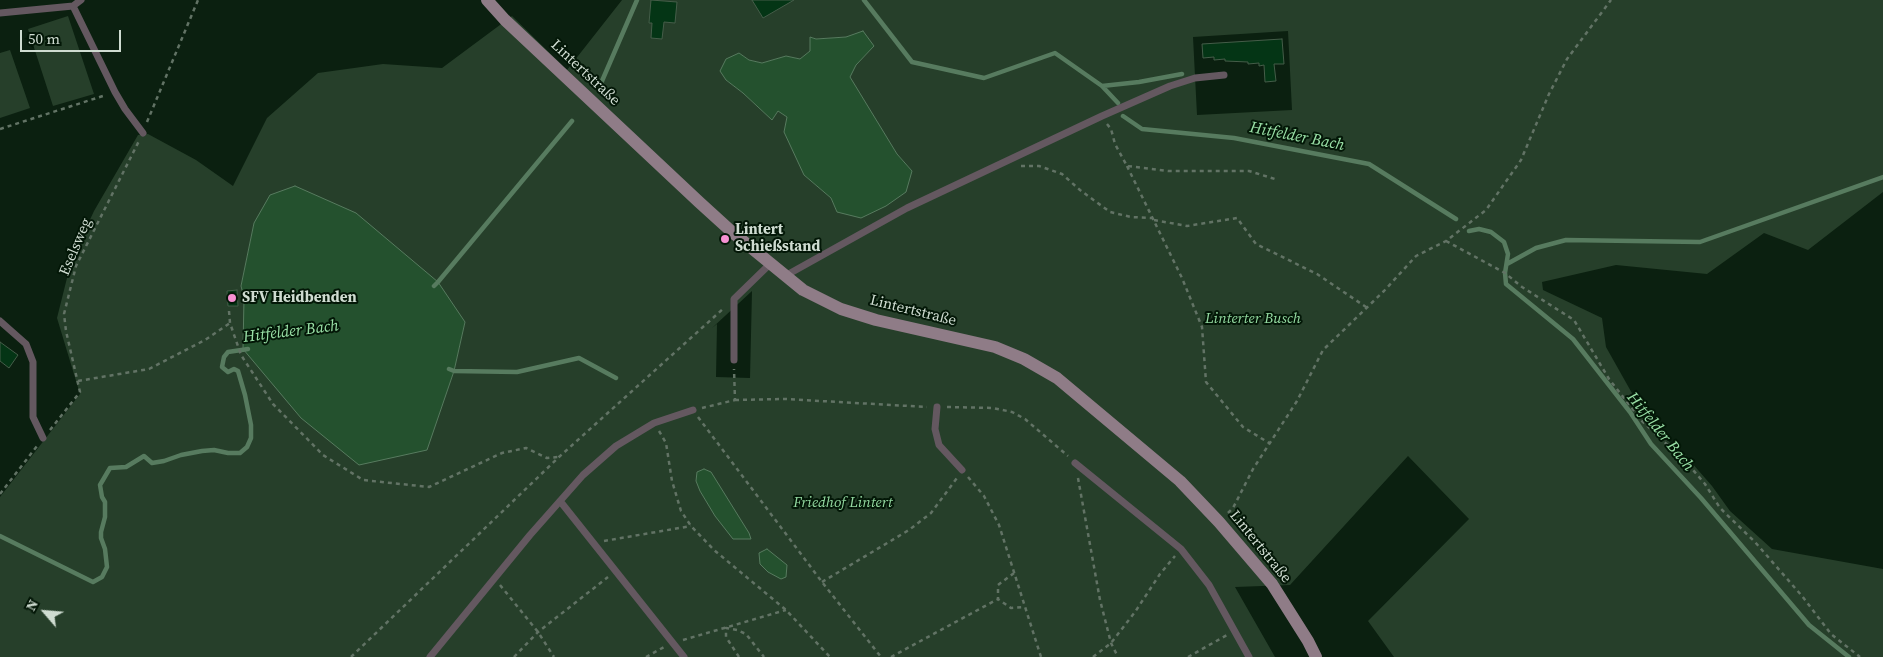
<!DOCTYPE html>
<meta charset="utf-8">
<style>
body{margin:0}
#map{position:relative;width:1883px;height:657px;overflow:hidden;background:#0b2010;font-family:"Source Serif 4",serif}
canvas{display:block}
.north{position:absolute;left:20px;top:587px;width:50px;height:50px;-webkit-text-stroke:4px #031707;paint-order:stroke;rotate:297deg;font-size:14px;font-weight:700;line-height:20px;text-align:center;color:#cfdcd1}
.north::after{content:'';display:block;margin:auto;width:18px;height:22px;background:#cfdcd1;clip-path:polygon(50% 0,100% 100%,50% 72%,0 100%)}
.scale{position:absolute;left:20px;top:30px;width:101px;height:22px;box-sizing:border-box;border:2px solid #cfdcd1;border-top:0;padding-left:6px;font-size:15px;line-height:18px;white-space:nowrap;color:#cfdcd1;-webkit-text-stroke:4px #031707;paint-order:stroke}
</style>
<div id="map">
<canvas width="1883" height="657"></canvas>
<div class="north">N</div>
<div class="scale">50 m</div>
</div>
<script>
const ctx = document.querySelector('canvas').getContext('2d');
ctx.lineJoin = 'round';
function paint(path, color) { ctx.fillStyle = color; ctx.fill(path, 'evenodd'); }
const shape = rows => new Path2D(rows.map(r => 'M' + r).join(''));
function trace(path, color, width, dash) { ctx.strokeStyle = color; ctx.lineWidth = width; ctx.lineCap = dash ? 'butt' : 'round'; ctx.setLineDash(dash || []); ctx.stroke(path); }
function write(font, color, halo, rows, align = 'center') {
  ctx.font = font + ' "Source Serif 4",serif'; ctx.lineWidth = 4; ctx.setLineDash([]); ctx.textBaseline = 'middle'; ctx.strokeStyle = halo; ctx.fillStyle = color; for (const [text, x, y, turn = 0] of rows) {
    ctx.save(); ctx.translate(x, y); ctx.rotate((+turn || 0) * Math.PI / 180); ctx.textAlign = isNaN(turn) ? turn : align; if (halo) ctx.strokeText(text, 0, 0); ctx.fillText(text, 0, 0); ctx.restore();
  }
}
paint(shape([
 [622,0,1883,0,1883,192,1808,250,1764,233,1707,274,1616,265,1542,282,1543,290,1602,318,1606,347,1651,427,1684,454,1712,486,1730,511,1772,549,1883,569,1883,657,1394,657,1368,621,1469,519,1408,456,1290,585,1235,587,1275,657,0,657,0,497,80,394,57,318,72,258,94,211,138,135,148,134,196,160,233,186,267,118,318,73,383,64,442,68,512,16,567,70],
 [1288,31,1292,110,1197,115,1193,37],
 [811,37,816,39,846,37,874,46,856,65,849,77,897,154,912,171,837,212,831,198,804,175,787,117,778,111,772,120,743,93,726,80,739,53,749,60,762,63,786,56,800,59,810,51],
 [254,223,465,322,454,371,426,450,244,298,241,286],
 [752,291,750,378,716,377,717,324,712,328],
 [68,16,94,94,53,106,28,29],
 [10,50,30,108,0,118,0,53]
]), '#263f2a');
const water = shape([
 [863,31,874,46,856,65,850,77,897,154,912,171,906,192,886,206,861,218,837,212,831,198,804,175,784,132,787,117,778,111,772,120,743,93,726,80,720,71,726,59,739,53,749,60,762,63,786,56,800,59,810,51,810,37,816,39,846,37,863,31],
 [295,186,356,213,438,282,465,322,454,371,427,450,359,465,301,418,243,349,244,298,241,286,254,223,270,195,295,186],
 [704,469,711,472,749,533,751,539,733,539,715,516,700,491,696,481,697,472,704,469],
 [767,549,787,565,786,577,781,579,768,572,760,564,759,553,767,549]
]);
paint(water, '#24512e');
trace(water, '#577b5f', 1);
trace(shape([
 [864,0,912,62,984,78,1055,53,1102,86,1118,103],
 [602,81,637,0],
 [1102,86,1139,82,1182,74],
 [1123,116,1142,129,1234,138,1369,164,1456,219],
 [1469,231,1479,229,1491,232,1504,242,1508,254,1505,273,1506,284,1573,339,1630,412,1651,444,1701,498,1809,625,1849,657],
 [1507,264,1536,248,1566,240,1700,242,1883,177],
 [434,286,438,282,572,121],
 [449,369,454,371,517,372,579,358,616,378],
 [0,536,93,582,102,577,107,567,105,549,101,538,101,532,105,517,105,502,102,497,100,485,110,468,126,467,144,456,152,463,164,461,181,455,202,451,214,450,228,453,240,453,247,447,251,438,251,425,245,395,238,371,234,369,228,372,222,367,224,357,228,352,248,349]
]), '#577b5f', 4.5);
const building = shape([
 [651,0,677,2,675,23,664,22,662,39,651,38,652,23,649,23,651,0],
 [752,0,794,0,763,18,752,0],
 [1282,39,1284,64,1274,64,1276,81,1265,82,1264,65,1259,66,1259,63,1248,64,1248,62,1225,61,1225,59,1214,60,1214,57,1203,58,1202,44,1282,39],
 [237,290,238,306,228,306,227,291,237,290],
 [0,342,18,355,9,368,0,361,0,342]
]);
paint(building, '#043515');
trace(building, '#455d49', 1);
trace(shape([
 [147,122,198,0],
 [1107,124,1111,129,1115,144,1127,166,1168,171,1249,171,1278,180],
 [0,129,106,95],
 [1021,166,1039,166,1062,174,1080,190,1110,212,1131,217,1152,218],
 [1127,166,1182,278,1202,327,1206,382,1243,427,1269,443],
 [1154,220,1187,226,1237,218,1256,244,1317,274,1366,307],
 [1446,241,1505,273,1522,287,1574,320,1609,379,1642,421,1688,464,1705,484,1720,508,1755,542,1802,596,1831,634,1860,657],
 [244,298,259,297],
 [229,311,230,323,241,355,273,404,323,455,363,480,429,487,502,453,526,448,547,458,558,457],
 [78,381,149,369,205,340,230,323],
 [735,400,785,399,927,407],
 [947,407,993,408,1012,412,1025,419,1068,456],
 [702,408,735,400,734,369],
 [698,417,822,582,881,657],
 [50,430,80,392,66,331,64,314,76,266,139,141],
 [659,431,666,443,672,481,681,511,691,526,714,550,786,610,830,657],
 [968,477,984,496,999,525,1041,657],
 [1078,478,1100,600,1111,643,1118,657],
 [0,494,37,446],
 [1228,513,1233,508,1253,469,1297,401,1323,350,1384,291,1416,256,1446,241,1486,210,1521,160,1549,94,1567,59,1611,0],
 [604,541,691,526],
 [1014,573,998,585,998,599,1011,608,1025,607],
 [822,582,909,530,931,513,957,478],
 [500,585,538,632,554,657],
 [683,640,786,610],
 [351,657,559,457,724,308],
 [514,657,538,632,608,577],
 [646,657,664,647],
 [739,657,726,637,726,628,737,630,746,634,764,657],
 [891,657,998,599],
 [1093,657,1111,643,1135,612,1160,574,1175,556],
 [1188,657,1227,635]
]), '#627365', 2.5, [4, 4]);
trace(shape([
 [73,6,115,92,125,109,143,133],
 [0,13,73,6,81,0],
 [785,276,907,208,1102,116,1170,86,1195,78,1224,75],
 [0,321,26,344,33,362,33,417,43,438],
 [734,360,734,299,771,263],
 [937,407,935,429,939,445,962,470],
 [1075,463,1181,549,1209,585,1249,657],
 [560,501,684,657],
 [430,657,530,535,583,475,616,446,654,423,693,410]
]), '#645860', 7);
trace(shape([
 [487,0,505,20,699,202,732,232,803,290,841,309,876,320,995,347,1024,359,1057,378,1180,481,1219,522,1272,584,1308,641,1316,657]
]), '#8f7c87', 12);
for (const [x, y, r, color] of [
 [725,239,5,"#f591d2"],
 [232,298,5,"#f591d2"]
]) { const dot = new Path2D(); dot.arc(x, y, r, 0, 2 * Math.PI); ctx.fillStyle = color; ctx.fill(dot); trace(dot, '#031707', 2); }
write('15px', '#cfdcd1', '#031707', [
 ["Lintertstraße",585,73,43],
 ["Eselsweg",76,247,-67],
 ["Lintertstraße",913,311,14],
 ["Lintertstraße",1260,547,51]
]);
write('bold 15px', '#cfdcd1', '#031707', [
 ["Lintert",735,230],
 ["Schießstand",735,247],
 ["SFV Heidbenden",242,298]
], 'left');
write('italic 15px', '#94daa1', '#031707', [
 ["Linterter Busch",1253,319],
 ["Friedhof Lintert",843,503]
]);
write('italic 16px', '#99e0a6', '#031707', [
 ["Hitfelder Bach",1297,137,11],
 ["Hitfelder Bach",291,332,-7],
 ["Hitfelder Bach",1660,432,51]
]);
</script>
